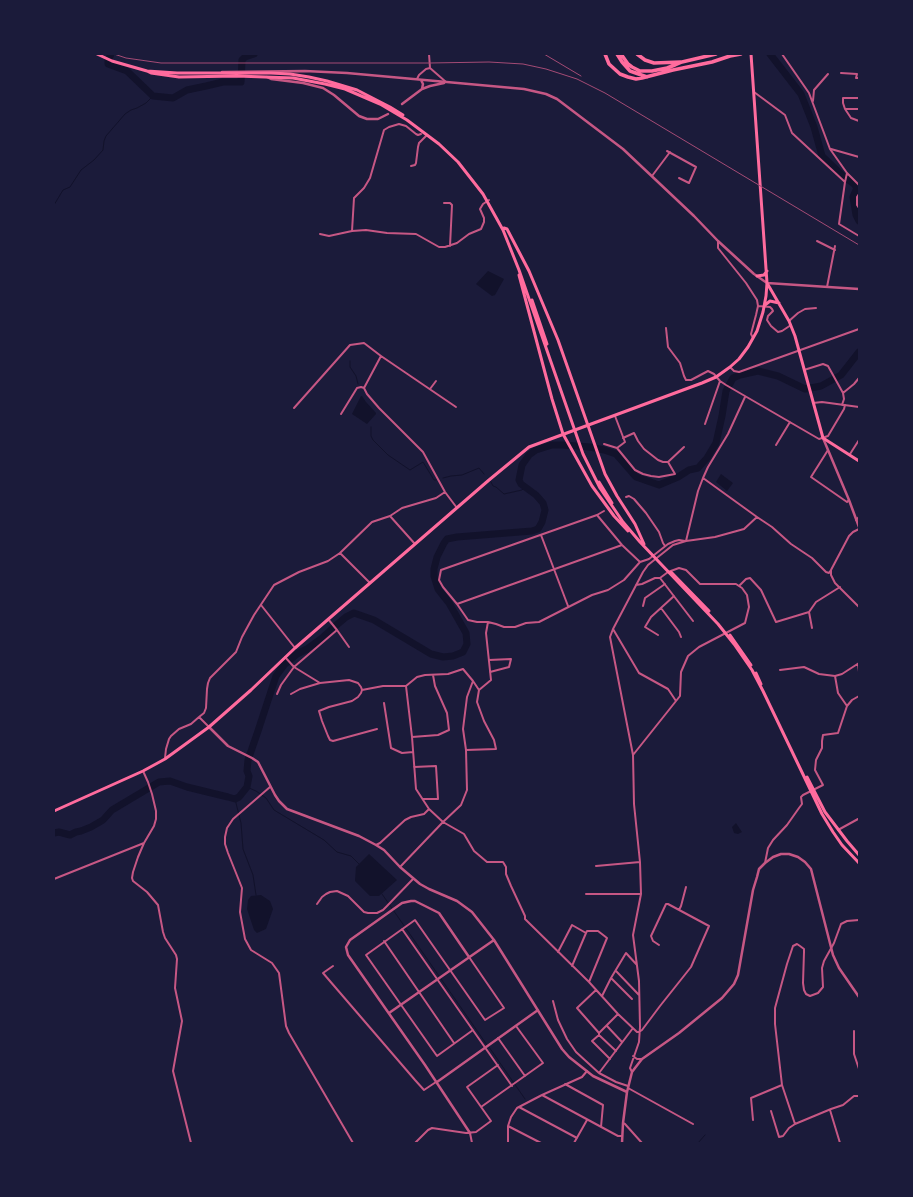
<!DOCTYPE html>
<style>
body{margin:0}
#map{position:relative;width:913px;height:1197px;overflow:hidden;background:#1b1b3a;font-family:"DM Sans",sans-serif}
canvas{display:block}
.frame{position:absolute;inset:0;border:55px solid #1b1b3a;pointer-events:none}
</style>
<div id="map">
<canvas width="913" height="1197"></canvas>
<div class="frame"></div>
</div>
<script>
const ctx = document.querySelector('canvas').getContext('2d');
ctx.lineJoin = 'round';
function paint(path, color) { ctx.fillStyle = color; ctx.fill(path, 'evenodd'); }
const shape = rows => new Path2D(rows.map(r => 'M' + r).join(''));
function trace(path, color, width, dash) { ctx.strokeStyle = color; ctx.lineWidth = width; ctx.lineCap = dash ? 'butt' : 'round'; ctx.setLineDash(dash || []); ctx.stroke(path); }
paint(shape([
 [488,271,504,279,495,295,492,296,476,284],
 [361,396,362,396,366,402,376,413,376,414,367,424,352,414],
 [721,474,733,483,727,491,716,482],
 [736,823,742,832,738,834,734,833,732,827],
 [369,854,397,880,379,896,370,896,355,881,356,867],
 [261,895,270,901,273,909,266,929,257,933,254,930,247,909,248,900,251,896]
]), '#12122b');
trace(shape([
 [54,205,63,190,70,187,81,170,94,160,103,150,104,141,106,136,125,114,131,110,137,108,146,103,153,96],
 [350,361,350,367,356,376,358,384],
 [371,427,371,436,373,440,388,455,410,470,423,462,434,480,436,480],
 [443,478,451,476,462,475,479,468,484,474],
 [491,482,493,486,496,487,504,494,522,490,524,487],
 [247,787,256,791,266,798,274,810,324,840,337,852,351,856,359,864],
 [235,799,241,823,243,849,253,875,256,895],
 [382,894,487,1045],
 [489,1047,525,1099],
 [698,1143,705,1135]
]), '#12122b', 1);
trace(shape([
 [111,54,108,61,108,64,127,71,153,96,173,98,187,90,206,86,223,82,241,82,242,60,245,57,254,54],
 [770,54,801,94,814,127,822,156,843,176,854,184,857,188,853,197,856,215,859,221],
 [54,833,59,832,70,835,76,832,81,831,91,827,103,820,112,810,159,782,170,781,187,787,228,797,235,799,239,797,247,787,249,776,247,771,248,760,258,731,276,676,285,664,297,654,307,649,322,638,333,628,346,617,354,613,374,620,431,654,443,657,453,656,463,652,467,644,466,633,449,603,438,589,434,576,434,569,437,557,444,543,447,539,457,537,532,531,538,529,542,522,545,510,543,503,536,495,521,484,519,480,522,465,529,455,536,450,552,445,563,445,590,447,604,450,616,454,636,477,659,485,678,477,689,470,698,468,707,458,716,443,722,416,726,391,733,378,740,375,758,371,778,376,805,389,821,386,841,375,859,352]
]), '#12122b', 7);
trace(shape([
 [429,54,430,68],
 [782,54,809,93,830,149,847,173,859,185],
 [430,68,446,82],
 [841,73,857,74,856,78,859,78],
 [417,79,419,75,426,69,430,68],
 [754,92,785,115,792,133,845,182],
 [859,98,843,98,843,103,845,109,851,118,859,121],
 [813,101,814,90,828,74],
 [845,109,859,109],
 [831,149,859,157],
 [667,151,696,167,689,183,679,178],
 [411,166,415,165,416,163,418,147,419,143,427,135],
 [847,173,845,182,839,224,859,236],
 [652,176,670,152],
 [859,194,857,197,857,205,859,208],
 [444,203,450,203,452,205,450,246],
 [352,231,354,198,364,188,370,178,384,130,389,127,399,124,406,126,416,134,418,135,421,134],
 [320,234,329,236,352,231,366,230,387,233,416,234,439,247,445,247,457,243,469,234,481,229,484,222,484,218,480,209,483,204,489,200],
 [718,241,718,248,746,283,757,300,758,306,756,315,751,334,753,338],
 [817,241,835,250],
 [827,287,835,246],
 [758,306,770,307,772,309,773,311,768,316,767,320,771,326,778,332,782,331,791,325],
 [789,321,798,313,805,309,816,308],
 [666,328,668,347,680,363,684,376,686,380,691,380,708,371,714,374,720,381,726,385,819,439,828,436,844,409,845,405],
 [730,367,734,371,739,372,859,329],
 [804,370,823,364,828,366,843,393],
 [364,388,381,356,456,407],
 [430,389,436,381],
 [813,403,822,402,859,407],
 [842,405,844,399,843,393,854,384,859,378],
 [294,408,350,345,364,343,381,356],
 [341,414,357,388,361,387,364,388,367,394,379,408,423,452,445,492,457,508],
 [705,424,720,381],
 [604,444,617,448,625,442,615,416],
 [776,445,790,422],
 [617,448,635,470,643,474,651,476,659,477,675,474,668,462,663,462,658,460,644,449,638,441,634,433,623,438],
 [828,450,811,477,847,502,849,500],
 [850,454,859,440],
 [668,462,684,447],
 [703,478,757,517,772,527,791,544,812,558,826,572,829,573,831,570],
 [626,497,629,496,634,499,646,513,659,532,663,543,665,546],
 [597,515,604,511],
 [390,516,415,544],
 [856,520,859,517],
 [859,529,853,532,849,536,831,570,831,575,835,583,859,607],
 [541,535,568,606],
 [686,541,698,491,703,478,708,467,728,434,745,397],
 [340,553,370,583],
 [660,578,693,621],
 [739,586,746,579,750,578,761,590,776,622,809,612,816,602,840,587],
 [457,604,443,587,439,580,441,570,597,515,622,545,640,562],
 [261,605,295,648],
 [643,606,645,598,665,584],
 [661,608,679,632,681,637],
 [809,612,812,628],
 [328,619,337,630],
 [488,622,477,622,468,620,457,604,622,545],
 [613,629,639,673,668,689,676,701],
 [658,635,645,627,651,617,674,596],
 [285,657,294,667,320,683,349,680,358,683,361,687,362,690,383,686,406,686,417,677,425,675,448,674,463,669,473,681,479,690,477,702,484,721,494,740,496,749,466,750],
 [489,660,511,659,509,667,490,672],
 [858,664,859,672],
 [780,670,804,667,819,674,835,676],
 [406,686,412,737,416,789,429,809,443,822,464,834,474,851,487,862,503,862,506,867,506,874,511,886,525,916,525,919,589,982,618,1014,637,1032,639,1032],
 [362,690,361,693,358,697,352,701,329,707,319,711,322,721,328,736,330,740,333,741,377,729],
 [479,690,491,680,486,633,488,622,496,624,504,627,515,627,526,623,539,622,592,595,608,590,624,580,640,562,649,559,668,544,675,541,679,540,685,541],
 [277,694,281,685,294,667,337,630,349,647],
 [291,694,300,689,320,683],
 [384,703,391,748,402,753,413,752],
 [847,706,852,700,859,696],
 [209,727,199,717,204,713,206,708,207,689,208,683,210,678,236,652,242,637,254,615,274,585,299,572,328,561,340,553,372,522,390,516,402,508,436,498,445,492],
 [412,737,438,735,449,730,447,713,435,686,433,675],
 [633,755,680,696,681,672,688,656,699,647,745,623,749,607,747,595,742,588,736,584,700,584,686,570,679,568,668,572,660,578,655,578,642,584,636,585],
 [165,758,166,749,169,739,171,736,179,729,191,724,199,717],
 [414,767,436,766,438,799,423,799],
 [143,771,148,782,152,794,156,811,156,819,154,826,144,843,138,857,133,872,132,878,133,881,147,892,158,905,163,932,165,938,176,955,177,959,175,988,182,1021,173,1071,191,1143],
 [270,787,233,819,227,828,225,837,225,844,228,853,242,888,240,912,245,939,251,950,272,963,279,973,286,1026,289,1033,353,1143],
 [838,830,858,819,859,819],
 [376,845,380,843,405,820,411,817,424,814,429,809],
 [765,863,768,848,773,840,787,825,799,808,802,804,801,797,803,795,823,785,815,770,816,760,822,748,822,741,823,735,838,733,847,706,838,693,835,676,842,674,859,663],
 [596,866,640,862],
 [400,867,443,822,461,805,467,790,466,750,463,729,467,697,473,681],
 [54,879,144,843],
 [586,894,641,894],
 [317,904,322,897,326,894,330,892,337,891,348,896,364,912,368,913,377,913,383,910,387,906,413,879],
 [679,910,681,906,686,887],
 [402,929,512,1086],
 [384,941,454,1043],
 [558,952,572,925,586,933,587,931,598,931,607,938,589,982],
 [469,957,504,1008,485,1020,415,920,366,955,437,1056,473,1030],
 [333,966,323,973,415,1080,424,1090,436,1082],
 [572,966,586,933],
 [616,971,639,995],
 [611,978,632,999],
 [596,990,577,1008,599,1033],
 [602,996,611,978,626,953,637,965],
 [553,1001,558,1020,567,1039,576,1052,599,1073],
 [607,1026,622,1042],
 [854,1031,854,1054,859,1069],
 [639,1032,642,1030,660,1006,691,967,709,926,668,904,666,904,651,936,653,941,659,945],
 [599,1035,616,1051],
 [498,1038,525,1076],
 [633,1056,637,1059,642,1059],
 [610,1059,592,1041,599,1035,599,1033,618,1014],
 [632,1072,630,1068,639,1042,640,1027,639,981,633,935,641,894,640,862,634,804,633,755,610,637,613,629,643,572,648,565,673,545,686,541,715,537,744,529,757,517],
 [565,1084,603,1105,601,1127],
 [628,1086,616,1082,599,1073,633,1028],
 [628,1088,693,1124],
 [542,1095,618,1136,622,1136],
 [481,1107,543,1063,516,1026],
 [519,1107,577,1138],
 [830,1110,840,1143],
 [771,1111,779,1137,783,1136,789,1128,795,1124,831,1109,843,1105,854,1096,859,1096],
 [753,1120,751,1098,782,1085],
 [623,1123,625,1124,642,1143],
 [795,1124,782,1085,775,1024,775,1008,787,964,793,946,797,944,800,946,804,949,804,952,803,983,804,990,806,994,810,996,818,993,823,987,822,968,824,961,834,943,841,924,847,921,859,920],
 [508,1126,541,1143],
 [470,1133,472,1143],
 [415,1143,428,1130,432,1128,466,1133,476,1132,491,1121,467,1087,498,1065],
 [508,1143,508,1126,511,1117,517,1108,542,1095,582,1077,587,1071],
 [574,1143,587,1120]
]), '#c65784', 2);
trace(shape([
 [222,72,224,72,305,71,347,73,524,89,546,94,557,99,623,149,694,216,718,241,754,274,767,283,859,289],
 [267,77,271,79,303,83,323,88,334,95,359,116,367,119,378,119,388,114],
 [421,80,423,84,422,89],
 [402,104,422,89,430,86,444,83],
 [823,438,849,500,859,527],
 [209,727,228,746,252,758,258,762,275,795,279,801,287,809,359,836,376,845,384,850,400,867,420,884,429,889,457,901,472,912,494,940,562,1049,569,1057,593,1076,627,1092],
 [469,957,439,913,415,901,411,901,402,903,350,940,346,947,348,955,425,1065,470,1133],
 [389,1013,494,940],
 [437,1082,538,1010],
 [622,1143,623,1123,627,1092,632,1072,635,1068,642,1059,679,1033,722,998,734,984,738,975,753,890,757,877,759,869,765,863,773,857,781,854,789,854,798,857,805,862,811,869,833,955,839,968,859,997]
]), '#c65784', 2.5);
trace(shape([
 [751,54,767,283,789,321,795,336,823,438,859,461],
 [757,276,764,275,767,271],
 [765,305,770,301,779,303],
 [54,811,143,771,165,759,209,727,251,690,295,648,489,480,529,447,702,383,716,377,730,367,739,359,748,347,757,331,763,312,766,296,767,283]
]), '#ff6b9d', 3);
trace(shape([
 [97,54,112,61,147,71,151,73,179,77,237,76,293,78,325,84,345,89,380,104,407,120,439,144,458,162,483,194,503,230,519,270,583,454,600,488,623,522,640,542,718,624,734,644,752,670,763,691,822,814,833,832,842,845,859,863],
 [147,71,177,73,271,73,290,74,309,77,327,81,357,90,390,107,403,115],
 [504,228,507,229,529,271,558,340,605,474,617,496,635,524,644,544],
 [519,275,552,399,563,434,592,486,614,516,628,531],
 [532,300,547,344],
 [599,482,612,503],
 [671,572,709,611],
 [730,635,751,665],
 [756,673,761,684],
 [807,777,825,812,847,841,859,855]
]), '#ff6b9d', 3);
trace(shape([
 [605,54,609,64,620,74,628,77,636,79,642,78,673,70,712,62,730,56,741,54],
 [617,54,622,62,630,71,647,77],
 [621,54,628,64,632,67,640,71,652,71,667,68,675,65,682,62,716,54],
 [637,54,645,60,654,63,681,62]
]), '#ff6b9d', 3.5);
trace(shape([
 [114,54,126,58,161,63,430,63,489,62,523,64,546,69,577,79,605,93,859,245],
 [544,54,581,76]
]), '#a44b75', 1);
</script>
